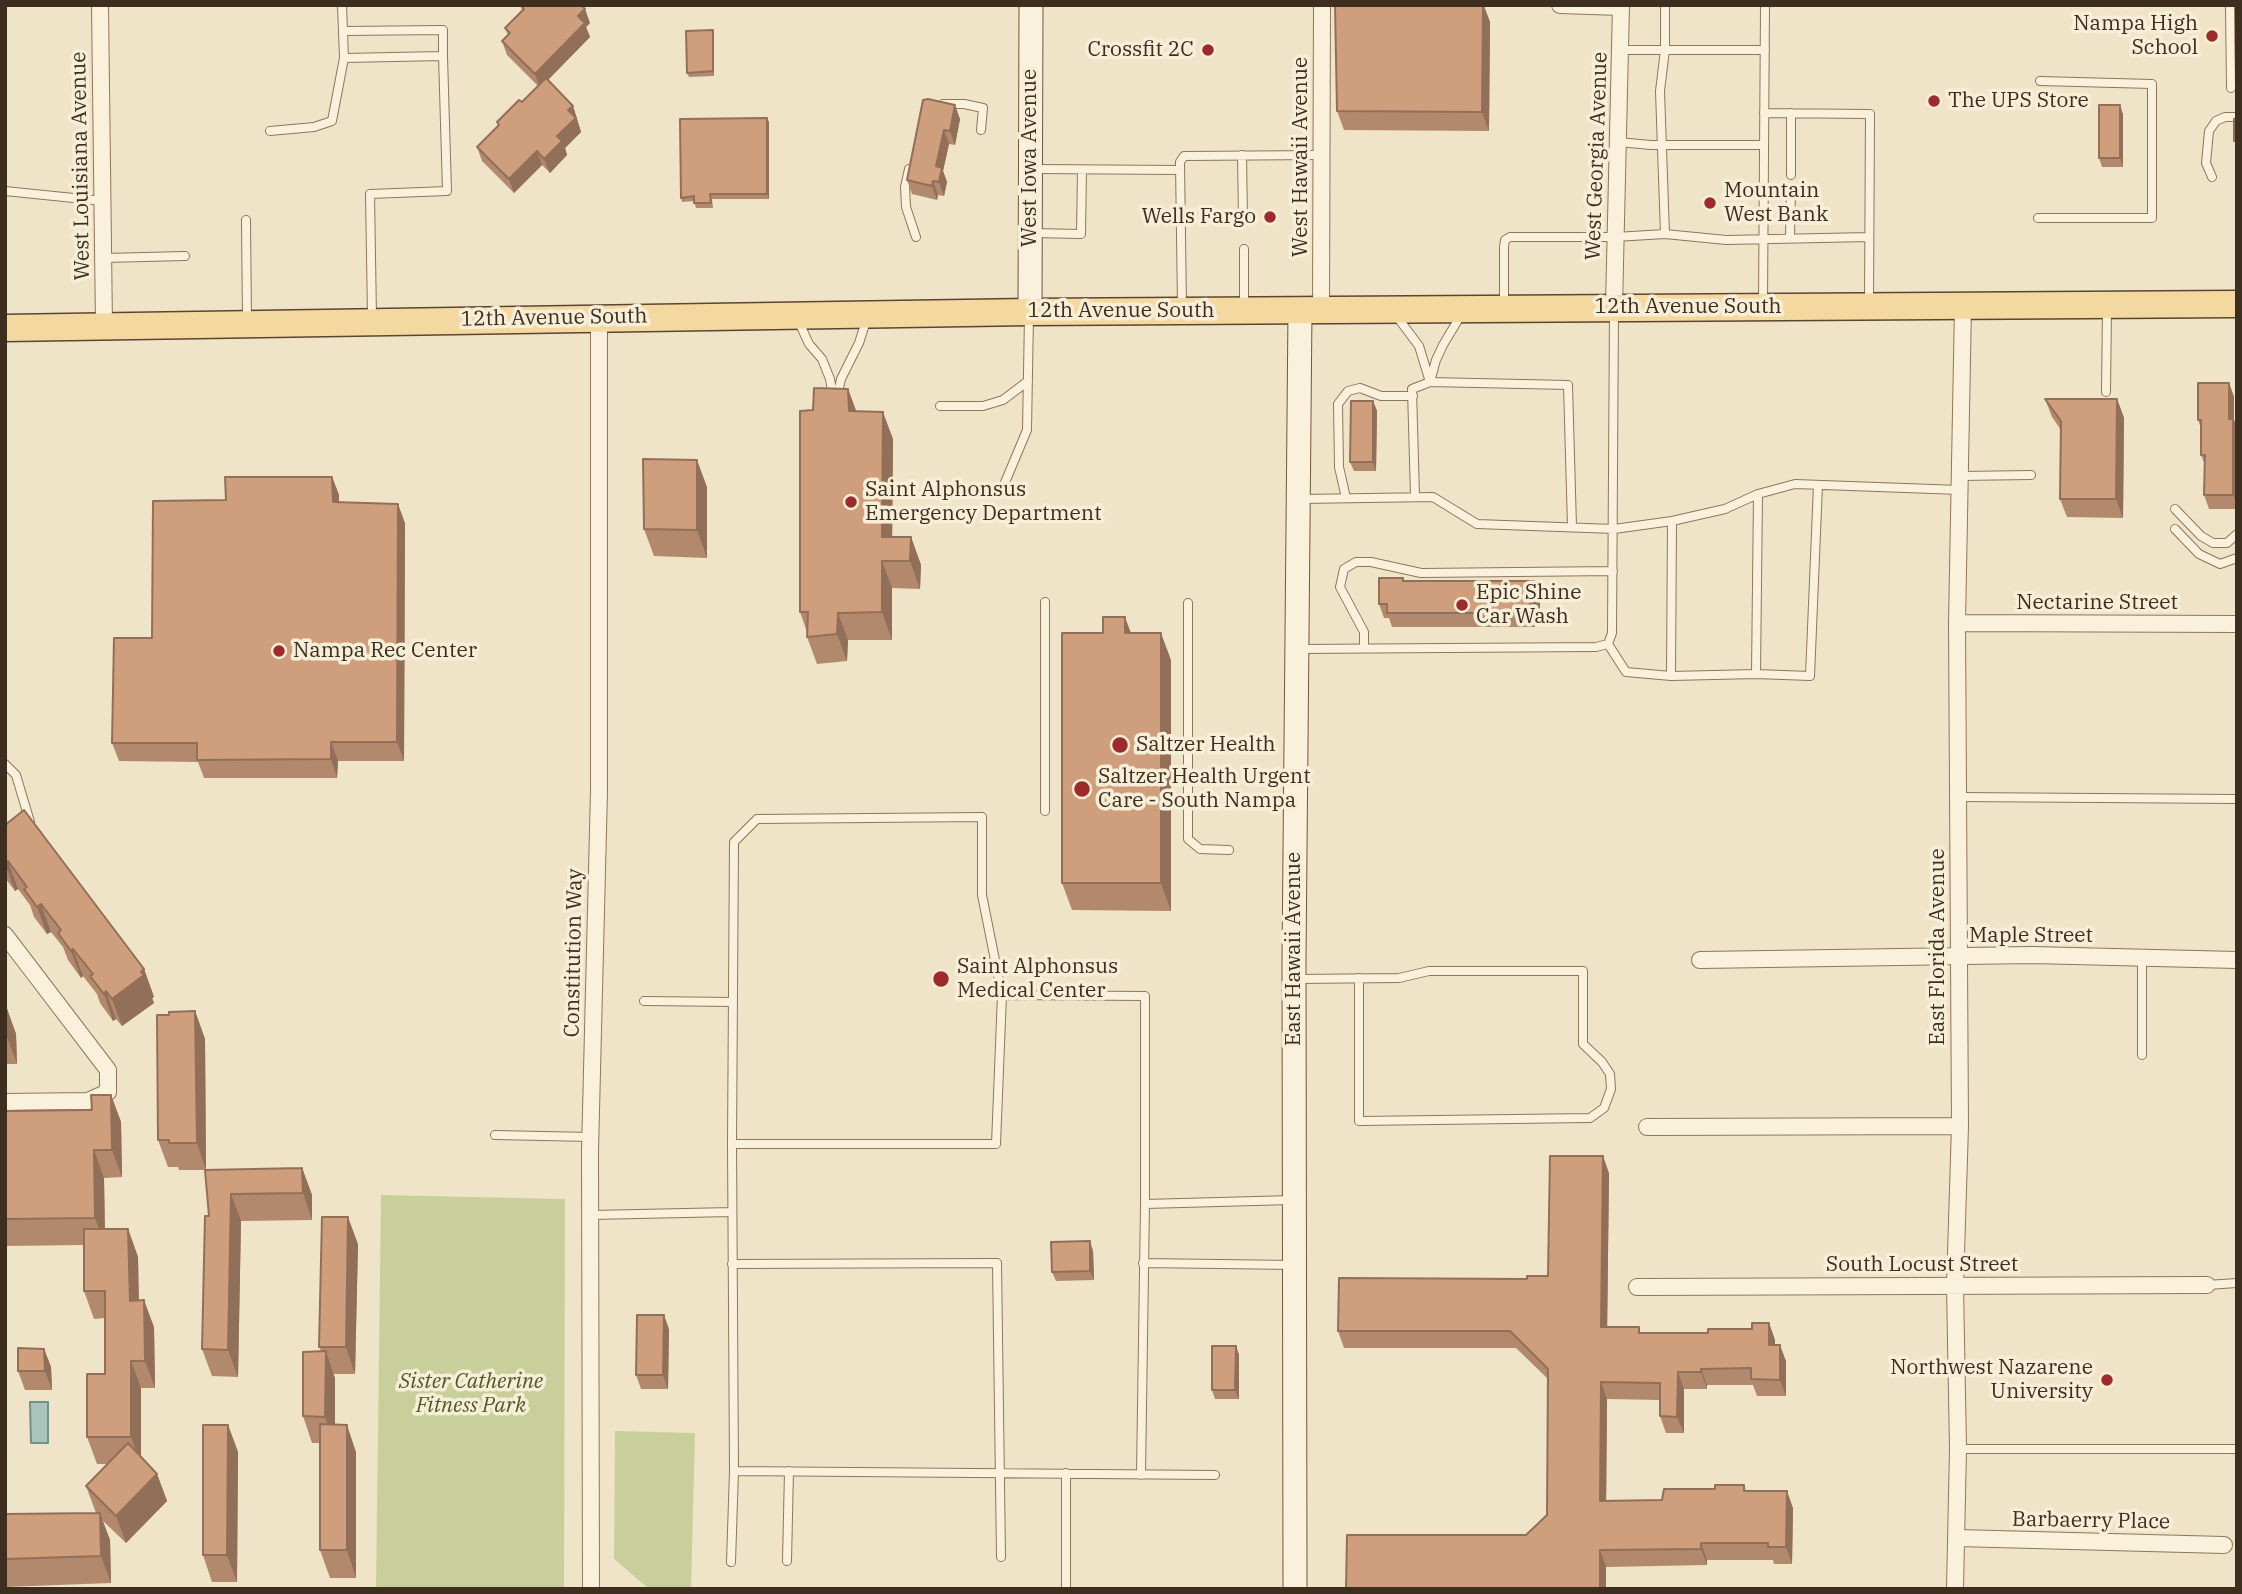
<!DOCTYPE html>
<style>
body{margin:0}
#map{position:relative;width:2242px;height:1594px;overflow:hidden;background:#f0e4c8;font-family:"IBM Plex Serif",serif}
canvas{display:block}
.frame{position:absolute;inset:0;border:7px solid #3d2e20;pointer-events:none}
</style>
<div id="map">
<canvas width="2242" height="1594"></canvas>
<div class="frame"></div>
</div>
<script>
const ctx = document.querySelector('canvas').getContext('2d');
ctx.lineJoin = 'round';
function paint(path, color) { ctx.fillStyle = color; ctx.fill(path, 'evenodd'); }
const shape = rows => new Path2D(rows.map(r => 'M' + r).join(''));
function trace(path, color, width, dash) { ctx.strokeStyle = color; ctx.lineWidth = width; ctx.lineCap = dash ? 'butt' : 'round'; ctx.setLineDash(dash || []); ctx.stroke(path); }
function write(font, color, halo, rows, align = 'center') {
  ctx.font = font + ' "IBM Plex Serif",serif'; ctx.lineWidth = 7; ctx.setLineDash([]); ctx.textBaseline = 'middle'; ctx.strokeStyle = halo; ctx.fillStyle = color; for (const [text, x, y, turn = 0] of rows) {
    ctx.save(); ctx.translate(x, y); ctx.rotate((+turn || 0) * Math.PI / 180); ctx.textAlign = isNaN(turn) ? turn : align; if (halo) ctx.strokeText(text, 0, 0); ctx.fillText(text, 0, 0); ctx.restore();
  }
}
paint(shape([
 [381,1195,565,1199,564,1589,376,1589],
 [615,1431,695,1433,691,1589,649,1589,614,1559]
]), '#c9cf9b');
const water = shape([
 [30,1402,48,1402,48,1443,31,1443,30,1402]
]);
paint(water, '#a9c4bc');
trace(water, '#6f938a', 2);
const lane = shape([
 [342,5,344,58,443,56,447,191,370,194,372,317],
 [2230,5,2231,88],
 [343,31,443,30,443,56],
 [1621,50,1765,50],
 [943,104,964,104,983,108,981,130],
 [1764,113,1870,114,1869,303],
 [270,131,314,127,332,121,344,58],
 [1618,142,1651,145,1764,145],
 [1242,155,1243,221],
 [909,169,905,187,906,207,916,237],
 [1033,169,1180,170],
 [1791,175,1791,113],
 [2212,177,2206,163,2209,131,2216,121,2225,117,2237,117],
 [5,191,103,201],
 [2038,218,2152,218,2152,84,2040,81],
 [246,220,247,321],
 [1033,233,1081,234,1082,170],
 [1665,234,1660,91,1665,50,1665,5],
 [1790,237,1791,190],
 [1244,249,1244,306],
 [104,258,185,256],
 [1763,303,1765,5],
 [1504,305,1504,247,1505,240,1510,237,1615,237,1665,234,1726,240,1869,237],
 [1182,307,1180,162,1184,156,1322,155],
 [1395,314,1419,346,1430,382,1436,360,1443,345,1461,315],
 [798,320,809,344,822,359,830,379,833,396],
 [2106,392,2107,308],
 [837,397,841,379,859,343,867,318],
 [940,406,983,406,1003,400,1028,381],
 [1960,476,2031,475],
 [1001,492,1027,430,1029,315],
 [1758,494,1756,674,1810,676,1818,485],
 [1415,497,1412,389,1430,382,1568,385,1572,527],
 [1346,498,1339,467,1338,404,1348,391,1360,388,1381,396,1413,396],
 [1301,499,1433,497,1477,524,1614,529,1672,521,1725,509,1758,494,1795,484,1960,490],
 [2175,509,2201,536,2213,543,2227,543,2237,534],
 [1672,521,1671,676,1756,674],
 [2175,529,2199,554,2220,564,2237,558],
 [1045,602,1045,811],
 [1188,603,1188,839,1200,849,1229,850],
 [1608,644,1626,672,1671,676],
 [1364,648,1364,632,1340,587,1344,569,1356,562,1371,562,1421,573,1613,571],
 [1298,649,1596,647,1608,644,1612,633,1614,310],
 [5,764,16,775,30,822],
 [1958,797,2237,799],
 [1297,979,1399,978,1429,971,1583,971,1583,1044,1602,1062,1610,1074,1611,1089,1604,1108,1590,1118,1359,1121,1359,978],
 [1002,995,996,1144,732,1144,734,842,757,819,982,817,982,895,1002,995,1145,996,1145,1204,1141,1475],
 [644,1001,733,1002],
 [2142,1055,2142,957],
 [495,1135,591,1137],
 [732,1144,734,1471,1215,1475],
 [1145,1204,1292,1200],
 [591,1215,732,1212],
 [1143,1263,1294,1265],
 [732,1264,997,1263,1001,1557],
 [2207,1285,2237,1283],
 [1958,1449,2237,1449],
 [787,1561,789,1471],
 [731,1562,734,1471],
 [1066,1589,1066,1473]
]);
const street = shape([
 [100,5,104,327],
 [1560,5,1621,7],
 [1614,307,1621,5],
 [1321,309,1322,5],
 [1957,623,2237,624],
 [5,935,108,1070,108,1092,88,1101,5,1102],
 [1700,960,2032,955,2237,960],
 [1647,1127,1960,1126],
 [1637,1287,2207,1285],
 [1957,1538,2224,1545],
 [591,1589,590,1151,599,790,599,318],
 [1955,1589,1958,1449,1955,1286,1960,1126,1957,623,1963,306]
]);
const secondary = shape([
 [1030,312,1031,5],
 [1295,1589,1294,959,1300,310]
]);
const primary = shape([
 [5,328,1030,312,2237,304]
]);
trace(lane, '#8d765c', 10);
trace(street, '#8d765c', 18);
trace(secondary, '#6f573f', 25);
trace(primary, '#5b4430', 29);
trace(lane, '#faf1dc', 8);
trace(street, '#faf1dc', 16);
trace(secondary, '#faf1dc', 23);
trace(primary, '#f3d9a0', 26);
paint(shape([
 [520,5,590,23,586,27,590,37,548,80,573,106,581,132,565,148,567,155,550,173,542,165,514,193,482,161,477,147,498,126,497,122,522,102,538,86,507,55,502,41,508,35,505,28,522,10],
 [1335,5,1484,5,1490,22,1489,131,1344,130,1337,111],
 [714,35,714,76,689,77,687,73],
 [923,100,960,119,955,145,949,144,943,171,947,182,944,196,938,195,937,200,912,194,907,180],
 [2120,105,2123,115,2123,167,2102,167,2099,158],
 [769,122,769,199,712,199,713,208,696,208,694,201,682,202,681,198],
 [2229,383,2234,397,2234,420,2237,428,2237,509,2209,509,2204,495,2205,465,2201,455,2201,428,2198,420],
 [848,389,856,411,893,439,892,537,911,537,921,565,920,589,892,588,892,640,848,640,847,661,817,664,807,637,807,632,800,612,813,410],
 [2045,399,2117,399,2124,418,2123,518,2067,517,2060,499,2061,430,2052,417],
 [1373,401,1377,411,1376,471,1354,471,1350,462],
 [332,477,339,495,339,502,405,523,404,761,338,761,337,778,204,778,198,762,119,761,112,743,152,638,226,500],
 [707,487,707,558,654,556,644,529],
 [1403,578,1404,581,1534,581,1540,595,1540,617,1535,617,1535,627,1392,627,1389,618,1384,618,1379,604],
 [1131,633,1171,660,1171,911,1072,910,1062,883],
 [5,825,144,969,154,997,152,998,154,1003,122,1026,116,1019,113,1021,100,1003,97,994,83,976,81,978,68,960,63,947,51,932,47,934,34,917,30,905,18,889,15,891,5,878],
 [5,1006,6,1006,16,1034,17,1064,5,1064],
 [195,1011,205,1039,206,1170,302,1168,312,1195,312,1220,241,1221,238,1377,212,1376,202,1349,209,1216,205,1170,179,1170,178,1167,168,1167,158,1140,169,1015],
 [111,1095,121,1122,122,1177,104,1178,105,1229,128,1229,138,1257,139,1300,154,1327,155,1388,141,1388,141,1457,157,1474,167,1501,126,1543,102,1520,110,1540,111,1583,5,1587,5,1514,96,1513,86,1486,107,1464,97,1464,87,1437,105,1374,105,1318,94,1319,84,1291,84,1245,5,1246,5,1111,92,1110],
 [1609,1173,1607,1327,1641,1333,1708,1333,1752,1329,1769,1323,1775,1340,1775,1345,1786,1361,1786,1396,1757,1396,1753,1385,1707,1385,1707,1389,1684,1389,1684,1433,1666,1433,1660,1416,1660,1400,1607,1399,1606,1501,1662,1500,1715,1489,1744,1485,1746,1491,1793,1508,1792,1564,1774,1564,1773,1560,1707,1560,1707,1565,1606,1567,1606,1589,1346,1589,1347,1535,1526,1535,1547,1515,1548,1379,1516,1348,1344,1348,1338,1331,1527,1279,1548,1276],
 [358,1244,355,1374,334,1374,335,1379,335,1424,356,1452,356,1578,330,1578,320,1550,320,1443,312,1443,303,1416,321,1351,319,1347],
 [1093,1251,1094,1280,1056,1281,1052,1272],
 [669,1329,668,1389,641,1389,636,1375],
 [1236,1346,1239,1355,1239,1399,1215,1399,1212,1390],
 [44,1349,51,1367,52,1390,25,1390,18,1371],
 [228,1425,238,1452,237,1582,212,1582,203,1555]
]), '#b2896c');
paint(shape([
 [1483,5,1490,22,1489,131,1482,112],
 [585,9,590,23,586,27,590,37,540,88,535,74,578,16],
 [713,30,714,35,714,76,713,71],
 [955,105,960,119,955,145,950,131],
 [2120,105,2123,115,2123,167,2120,158],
 [573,106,581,132,565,148,567,155,550,173,544,159,568,110],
 [767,118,769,122,769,199,767,194],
 [944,130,949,144,943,171,947,182,944,196,939,182,936,166],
 [537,151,542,165,514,193,509,179],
 [933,181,938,195,937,200,932,186],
 [2229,383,2234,397,2234,420,2237,428,2237,505,2233,495,2229,419],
 [848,389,858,416,849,411],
 [2117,399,2124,418,2123,518,2116,499],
 [1373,401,1377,411,1376,471,1373,462],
 [883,412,893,439,892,561,882,537],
 [697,460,707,487,707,558,697,530],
 [332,477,339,495,339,521,333,502],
 [398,504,405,523,404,761,397,742],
 [911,537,921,565,920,589,910,561],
 [882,561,892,588,892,640,882,612],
 [1534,581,1540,595,1540,617,1534,603],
 [1530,603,1535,617,1535,627,1530,613],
 [838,613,848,640,847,661,837,634],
 [1125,617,1135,644,1125,633],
 [1161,633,1171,660,1171,911,1161,883],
 [331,742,338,761,337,778,331,759],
 [8,861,18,889,15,891,5,864],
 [41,904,51,932,47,934,37,907],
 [73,949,83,976,81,978,71,951],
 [144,969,154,997,152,998,154,1003,122,1026,112,999],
 [106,991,116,1019,113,1021,104,994],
 [6,1006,16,1034,17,1064,7,1037],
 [195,1011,205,1039,206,1170,197,1143],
 [111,1095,121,1122,122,1177,112,1150],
 [94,1150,104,1178,105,1245,95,1218],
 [1603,1156,1609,1173,1607,1343,1601,1327],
 [302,1168,312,1195,312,1220,303,1193],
 [231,1194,241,1221,238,1377,228,1350],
 [348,1217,358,1244,355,1374,346,1347],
 [128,1229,138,1257,139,1328,130,1301],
 [1090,1241,1093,1251,1094,1280,1090,1271],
 [144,1300,154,1327,155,1388,145,1361],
 [664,1315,669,1329,668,1389,663,1375],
 [1769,1323,1775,1340,1775,1361,1769,1345],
 [1780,1345,1786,1361,1786,1396,1780,1380],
 [1236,1346,1239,1355,1239,1399,1235,1390],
 [44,1349,51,1367,52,1390,45,1371],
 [326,1351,335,1379,335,1444,325,1417],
 [131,1361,141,1388,141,1464,131,1437],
 [1701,1369,1707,1385,1707,1389,1701,1372],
 [1678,1372,1684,1389,1684,1433,1677,1417],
 [1601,1382,1607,1399,1606,1518,1600,1501],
 [228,1425,238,1452,237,1582,227,1555],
 [347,1425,356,1452,356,1578,347,1550],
 [157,1474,167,1501,126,1543,116,1516],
 [1787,1491,1793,1508,1792,1564,1786,1547],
 [100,1513,110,1540,111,1583,101,1556],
 [1701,1543,1707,1560,1707,1565,1701,1549],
 [1600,1550,1606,1567,1606,1589,1600,1589]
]), '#916f58');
const building = shape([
 [521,5,581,5,585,9,578,16,585,23,535,74,502,41,510,33,505,28,524,9,521,5],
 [1335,5,1483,5,1482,112,1337,111,1335,5],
 [713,30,713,71,687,73,686,31,713,30],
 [546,78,573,106,568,110,576,118,557,136,562,141,544,159,537,151,509,179,477,147,499,125,497,122,519,100,522,102,546,78],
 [928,99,955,105,950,131,944,130,936,166,942,168,939,182,933,181,932,186,907,180,923,100,928,99],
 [2099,105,2120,105,2120,158,2099,158,2099,105],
 [767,118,767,194,710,194,711,203,694,203,694,196,681,198,680,119,767,118],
 [2237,118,2237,141,2234,141,2234,119,2237,118],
 [2198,383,2229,383,2229,419,2233,419,2233,495,2204,495,2205,455,2201,455,2201,420,2198,420,2198,383],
 [814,388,848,389,849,411,883,412,882,537,911,537,910,561,882,561,882,612,838,613,837,634,807,637,808,612,800,612,800,411,813,410,814,388],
 [2045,399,2117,399,2116,499,2060,499,2061,421,2045,399],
 [1351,401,1373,401,1373,462,1350,462,1351,401],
 [643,459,697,460,697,530,644,529,643,459],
 [225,477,332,477,333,502,398,504,397,742,331,742,331,759,197,760,197,743,112,743,114,638,152,638,153,501,226,500,225,477],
 [1379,578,1403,578,1403,581,1534,581,1534,603,1530,603,1530,613,1387,613,1387,604,1379,604,1379,578],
 [1103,617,1125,617,1125,633,1161,633,1161,883,1062,883,1062,633,1103,633,1103,617],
 [24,810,144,969,141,972,144,975,112,999,106,991,104,994,90,976,93,974,73,949,71,951,58,933,61,930,41,904,37,907,24,889,27,887,8,861,5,863,5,825,24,810],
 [5,1006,6,1006,7,1037,5,1037,5,1006],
 [195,1011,197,1143,169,1143,169,1140,158,1140,157,1015,169,1015,169,1012,195,1011],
 [91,1095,111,1095,112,1150,94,1150,95,1218,5,1219,5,1111,92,1110,91,1095],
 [1550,1156,1603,1156,1601,1327,1639,1327,1639,1333,1708,1333,1708,1329,1752,1329,1752,1323,1769,1323,1769,1345,1780,1345,1780,1380,1751,1379,1751,1368,1701,1369,1701,1372,1678,1372,1677,1417,1660,1416,1660,1383,1601,1382,1600,1501,1662,1500,1664,1489,1715,1489,1715,1485,1744,1485,1744,1491,1787,1491,1786,1547,1768,1547,1768,1543,1701,1543,1701,1549,1600,1550,1600,1588,1346,1588,1347,1535,1526,1535,1547,1515,1548,1369,1510,1331,1338,1331,1339,1278,1527,1279,1527,1276,1548,1276,1550,1156],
 [302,1168,303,1193,231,1194,228,1350,202,1349,205,1216,209,1216,205,1170,302,1168],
 [322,1217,348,1217,346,1347,319,1347,322,1217],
 [84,1229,128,1229,130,1301,144,1300,145,1361,131,1361,131,1437,87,1437,87,1374,105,1374,105,1291,84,1291,84,1229],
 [1090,1241,1090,1271,1052,1272,1051,1242,1090,1241],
 [637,1315,664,1315,663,1375,636,1375,637,1315],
 [1212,1346,1236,1346,1235,1390,1212,1390,1212,1346],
 [18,1348,44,1349,45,1371,18,1371,18,1348],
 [326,1351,325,1417,303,1416,303,1352,326,1351],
 [320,1424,347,1425,347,1550,320,1550,320,1424],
 [203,1425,228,1425,227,1555,203,1555,203,1425],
 [128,1443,157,1474,116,1516,86,1486,128,1443],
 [100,1513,101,1556,5,1559,5,1514,100,1513]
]);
paint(building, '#cf9f7d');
trace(building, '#916f58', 2);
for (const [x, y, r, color] of [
 [2212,36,7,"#9e2a2b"],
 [1208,50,7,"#9e2a2b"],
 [1934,101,7,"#9e2a2b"],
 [1710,203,7,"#9e2a2b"],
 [1270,217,7,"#9e2a2b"],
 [851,502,7,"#9e2a2b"],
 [1462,605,7,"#9e2a2b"],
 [279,651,7,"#9e2a2b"],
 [1120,745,9,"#9e2a2b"],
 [1082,789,9,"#9e2a2b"],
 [941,979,9,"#9e2a2b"],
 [2107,1380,7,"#9e2a2b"]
]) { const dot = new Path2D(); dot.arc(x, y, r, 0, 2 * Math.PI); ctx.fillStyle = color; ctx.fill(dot); trace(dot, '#f7eed8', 2.5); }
write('21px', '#3d2e20', '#f7eed8', [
 ["Nampa High",2198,24,"right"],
 ["School",2198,48,"right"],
 ["Crossfit 2C",1194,50,"right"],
 ["The UPS Store",1948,101],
 ["Mountain",1724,191],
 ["West Bank",1724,215],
 ["Wells Fargo",1256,217,"right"],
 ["Saint Alphonsus",865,490],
 ["Emergency Department",865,514],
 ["Epic Shine",1476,593],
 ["Car Wash",1476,617],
 ["Nampa Rec Center",293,651],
 ["Saltzer Health",1136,745],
 ["Saltzer Health Urgent",1098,777],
 ["Care - South Nampa",1098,801],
 ["Saint Alphonsus",957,967],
 ["Medical Center",957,991],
 ["Northwest Nazarene",2093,1368,"right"],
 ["University",2093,1392,"right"]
], 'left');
write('21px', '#3d2e20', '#f7eed8', [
 ["West Georgia Avenue",1597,156,-88],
 ["West Hawaii Avenue",1301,157,-90],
 ["West Iowa Avenue",1030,158,-90],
 ["West Louisiana Avenue",81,166,-91],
 ["12th Avenue South",1688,307],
 ["12th Avenue South",1121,311],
 ["12th Avenue South",554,318,-1],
 ["Nectarine Street",2097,603],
 ["Maple Street",2031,936],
 ["East Florida Avenue",1938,947,-90],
 ["East Hawaii Avenue",1294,949,-90],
 ["Constitution Way",574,953,-89],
 ["South Locust Street",1922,1265],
 ["Barbaerry Place",2091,1521,1]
]);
write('italic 21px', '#4d5a26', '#f7eed8', [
 ["Sister Catherine",471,1382],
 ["Fitness Park",471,1406]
]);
</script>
